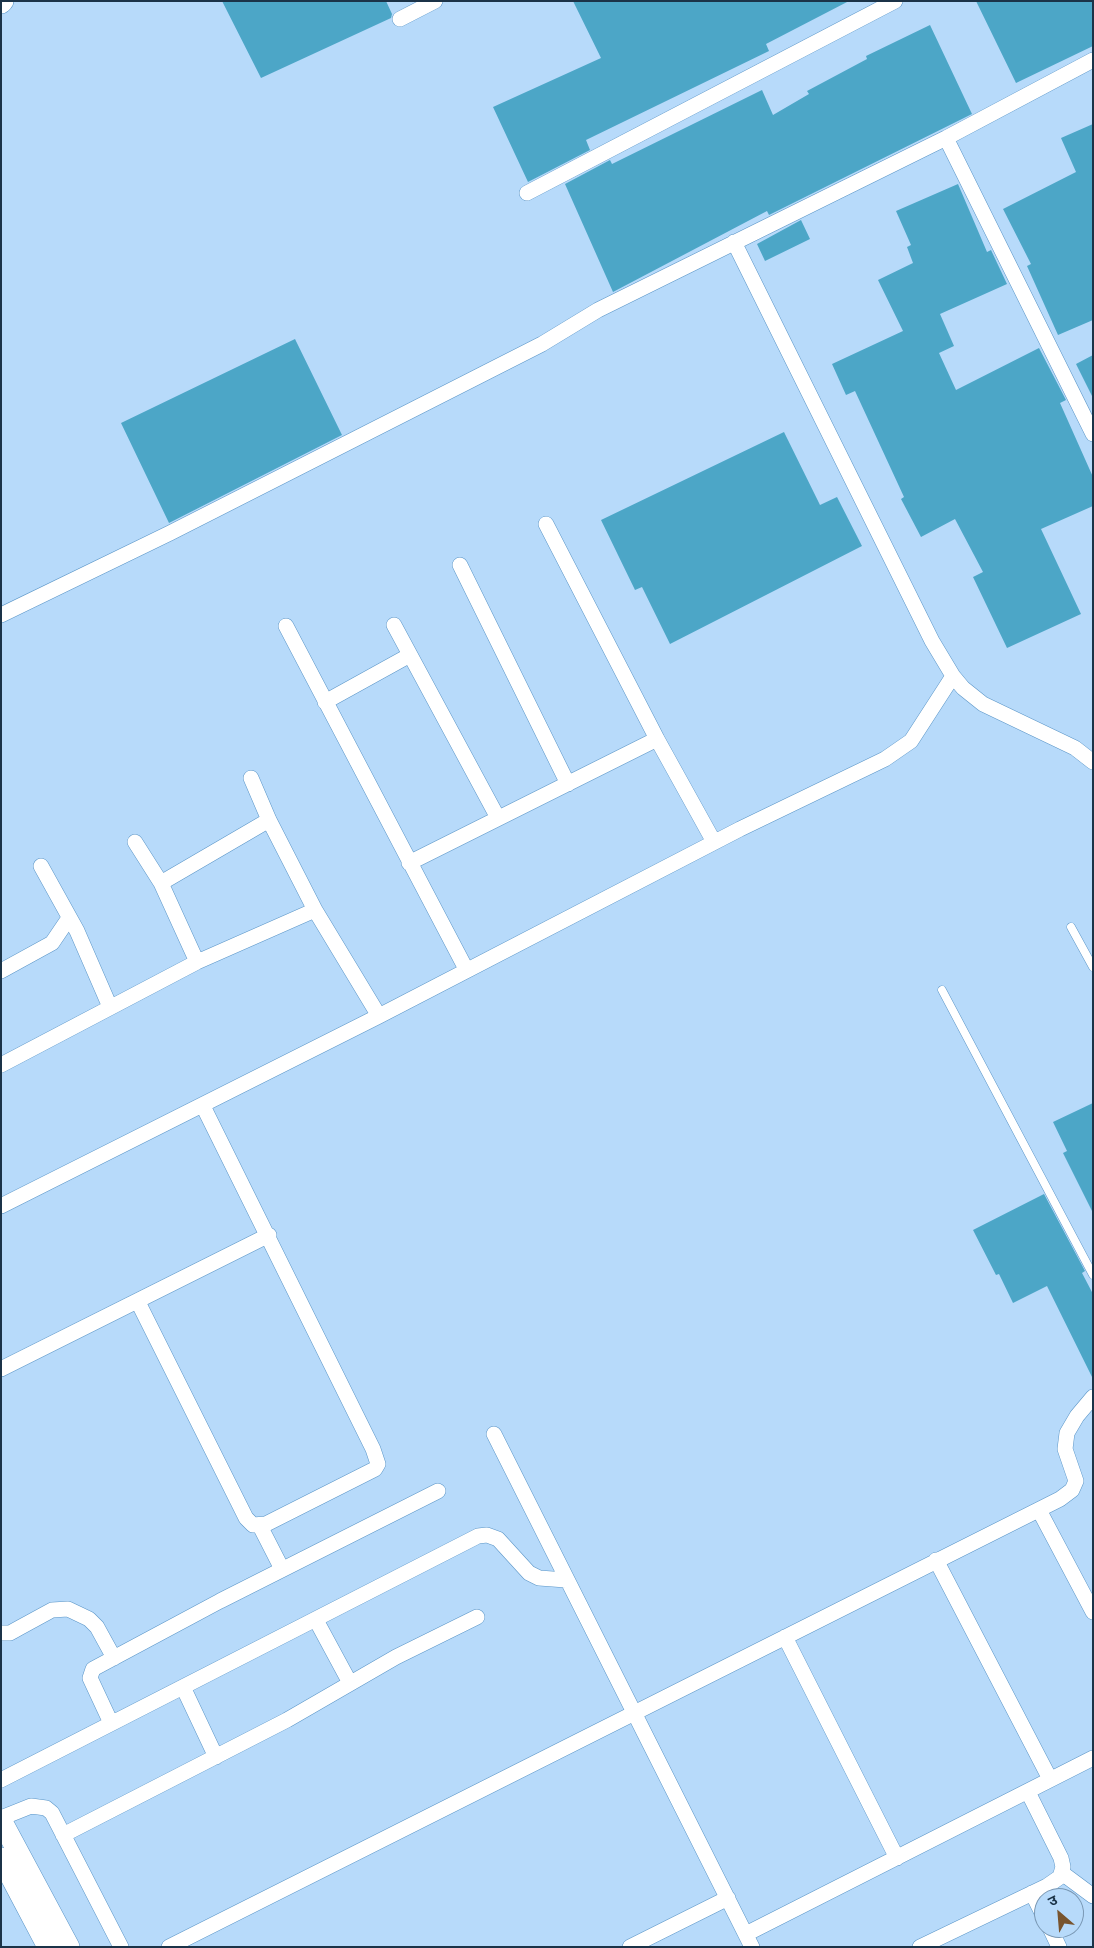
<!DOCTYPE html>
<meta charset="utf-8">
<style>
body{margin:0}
#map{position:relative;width:1094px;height:1948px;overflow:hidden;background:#b7dafa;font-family:Mulish,"Noto Sans Devanagari",sans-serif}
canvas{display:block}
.frame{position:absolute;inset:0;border:2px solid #1b3348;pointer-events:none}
.north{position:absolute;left:1034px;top:1888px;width:50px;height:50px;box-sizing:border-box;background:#b7dafa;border:1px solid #7997b3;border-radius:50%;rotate:333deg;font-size:14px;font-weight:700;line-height:20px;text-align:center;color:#1b3348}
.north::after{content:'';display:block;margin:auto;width:18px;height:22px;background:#78542e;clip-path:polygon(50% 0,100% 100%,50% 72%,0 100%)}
</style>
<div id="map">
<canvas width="1094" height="1948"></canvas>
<div class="frame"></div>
<div class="north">उ</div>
</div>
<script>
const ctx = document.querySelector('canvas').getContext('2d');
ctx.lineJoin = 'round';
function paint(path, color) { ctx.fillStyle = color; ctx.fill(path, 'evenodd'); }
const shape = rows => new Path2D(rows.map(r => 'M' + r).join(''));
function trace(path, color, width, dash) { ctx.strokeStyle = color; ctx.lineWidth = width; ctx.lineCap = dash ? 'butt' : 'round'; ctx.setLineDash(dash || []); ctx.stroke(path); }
paint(shape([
 [222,1,386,1,392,14,391,18,261,78],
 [573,1,849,1,766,44,769,51,586,140,590,150,528,182,493,107,601,58],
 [976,1,1093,1,1093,46,1016,83],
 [930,25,972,114,769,215,767,211,613,292,565,184,610,160,612,164,762,90,773,115,809,94,807,91,867,59,866,56],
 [1093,124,1093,320,1058,335,1027,266,1031,264,1003,209,1076,172,1061,138],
 [958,184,987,252,991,250,1007,284,940,314,954,346,939,353,956,390,1039,348,1066,400,1060,403,1093,477,1093,506,1041,529,1081,614,1007,648,973,577,983,572,955,519,921,537,901,499,904,497,855,391,846,395,832,364,903,331,878,280,913,263,907,247,911,245,896,211],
 [801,220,810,239,765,261,757,244],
 [295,339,342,435,169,523,121,423],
 [1093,355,1093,398,1076,364],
 [784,432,820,505,837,497,862,546,670,644,642,587,635,590,601,520],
 [1093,1103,1093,1213,1063,1153,1067,1151,1053,1122],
 [1044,1194,1085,1271,1082,1273,1093,1294,1093,1379,1047,1286,1013,1303,999,1274,996,1275,973,1230]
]), '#4ca6c7');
const lane = shape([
 [1071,927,1093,967],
 [942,990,1093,1275]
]);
const street = shape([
 [400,19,435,1],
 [946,138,1093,434],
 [527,193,895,1],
 [734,242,932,641,953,676,963,688,983,704,1075,748,1093,762],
 [546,524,657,739,714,842],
 [460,565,568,784],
 [1,615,170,533,542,344,598,310,946,138,1093,60],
 [394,625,498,818],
 [286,626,466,969],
 [325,702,410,655],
 [251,778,269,820,315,910,379,1016],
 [135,842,161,883,197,962],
 [409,863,657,739],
 [41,866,77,931,110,1007],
 [161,883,269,820],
 [1,971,52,943,69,918],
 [1,1065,197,962,315,910],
 [1,1206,379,1016,740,829,885,759,911,741,953,676],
 [138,1302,246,1518,253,1525,266,1524,375,1469,378,1464,373,1449,203,1106],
 [1,1369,269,1235],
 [494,1434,752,1947],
 [1039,1510,1093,1612],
 [260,1526,282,1569],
 [936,1560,1050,1779],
 [316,1620,350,1683],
 [1,1633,10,1633,19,1628,52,1610,68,1609,89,1619,97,1627,114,1658],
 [785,1637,897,1858],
 [183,1687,216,1757],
 [111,1723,90,1678,93,1669,220,1601,438,1491],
 [1,1780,478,1536,487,1535,498,1539,529,1573,539,1578,566,1580],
 [1,1818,31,1806,46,1808,52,1813,121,1947],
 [63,1835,287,1720,396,1657,477,1617],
 [1062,1873,1093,1896],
 [1032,1893,1044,1917],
 [1050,1928,1059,1947],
 [746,1934,1093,1758],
 [169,1947,1060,1499,1072,1490,1076,1481,1065,1449,1067,1433,1077,1416,1093,1397],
 [630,1947,728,1898],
 [920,1947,1047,1886,1060,1877,1063,1867,1061,1858,1028,1792]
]);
const secondary = shape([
 [1,3,3,1],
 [1,1820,69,1947],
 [1,1858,48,1947]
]);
trace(lane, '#5a95c7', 9);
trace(street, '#5a95c7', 16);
trace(secondary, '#5a95c7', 22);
trace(lane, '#fff', 8);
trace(street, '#fff', 15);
trace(secondary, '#fff', 21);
</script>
